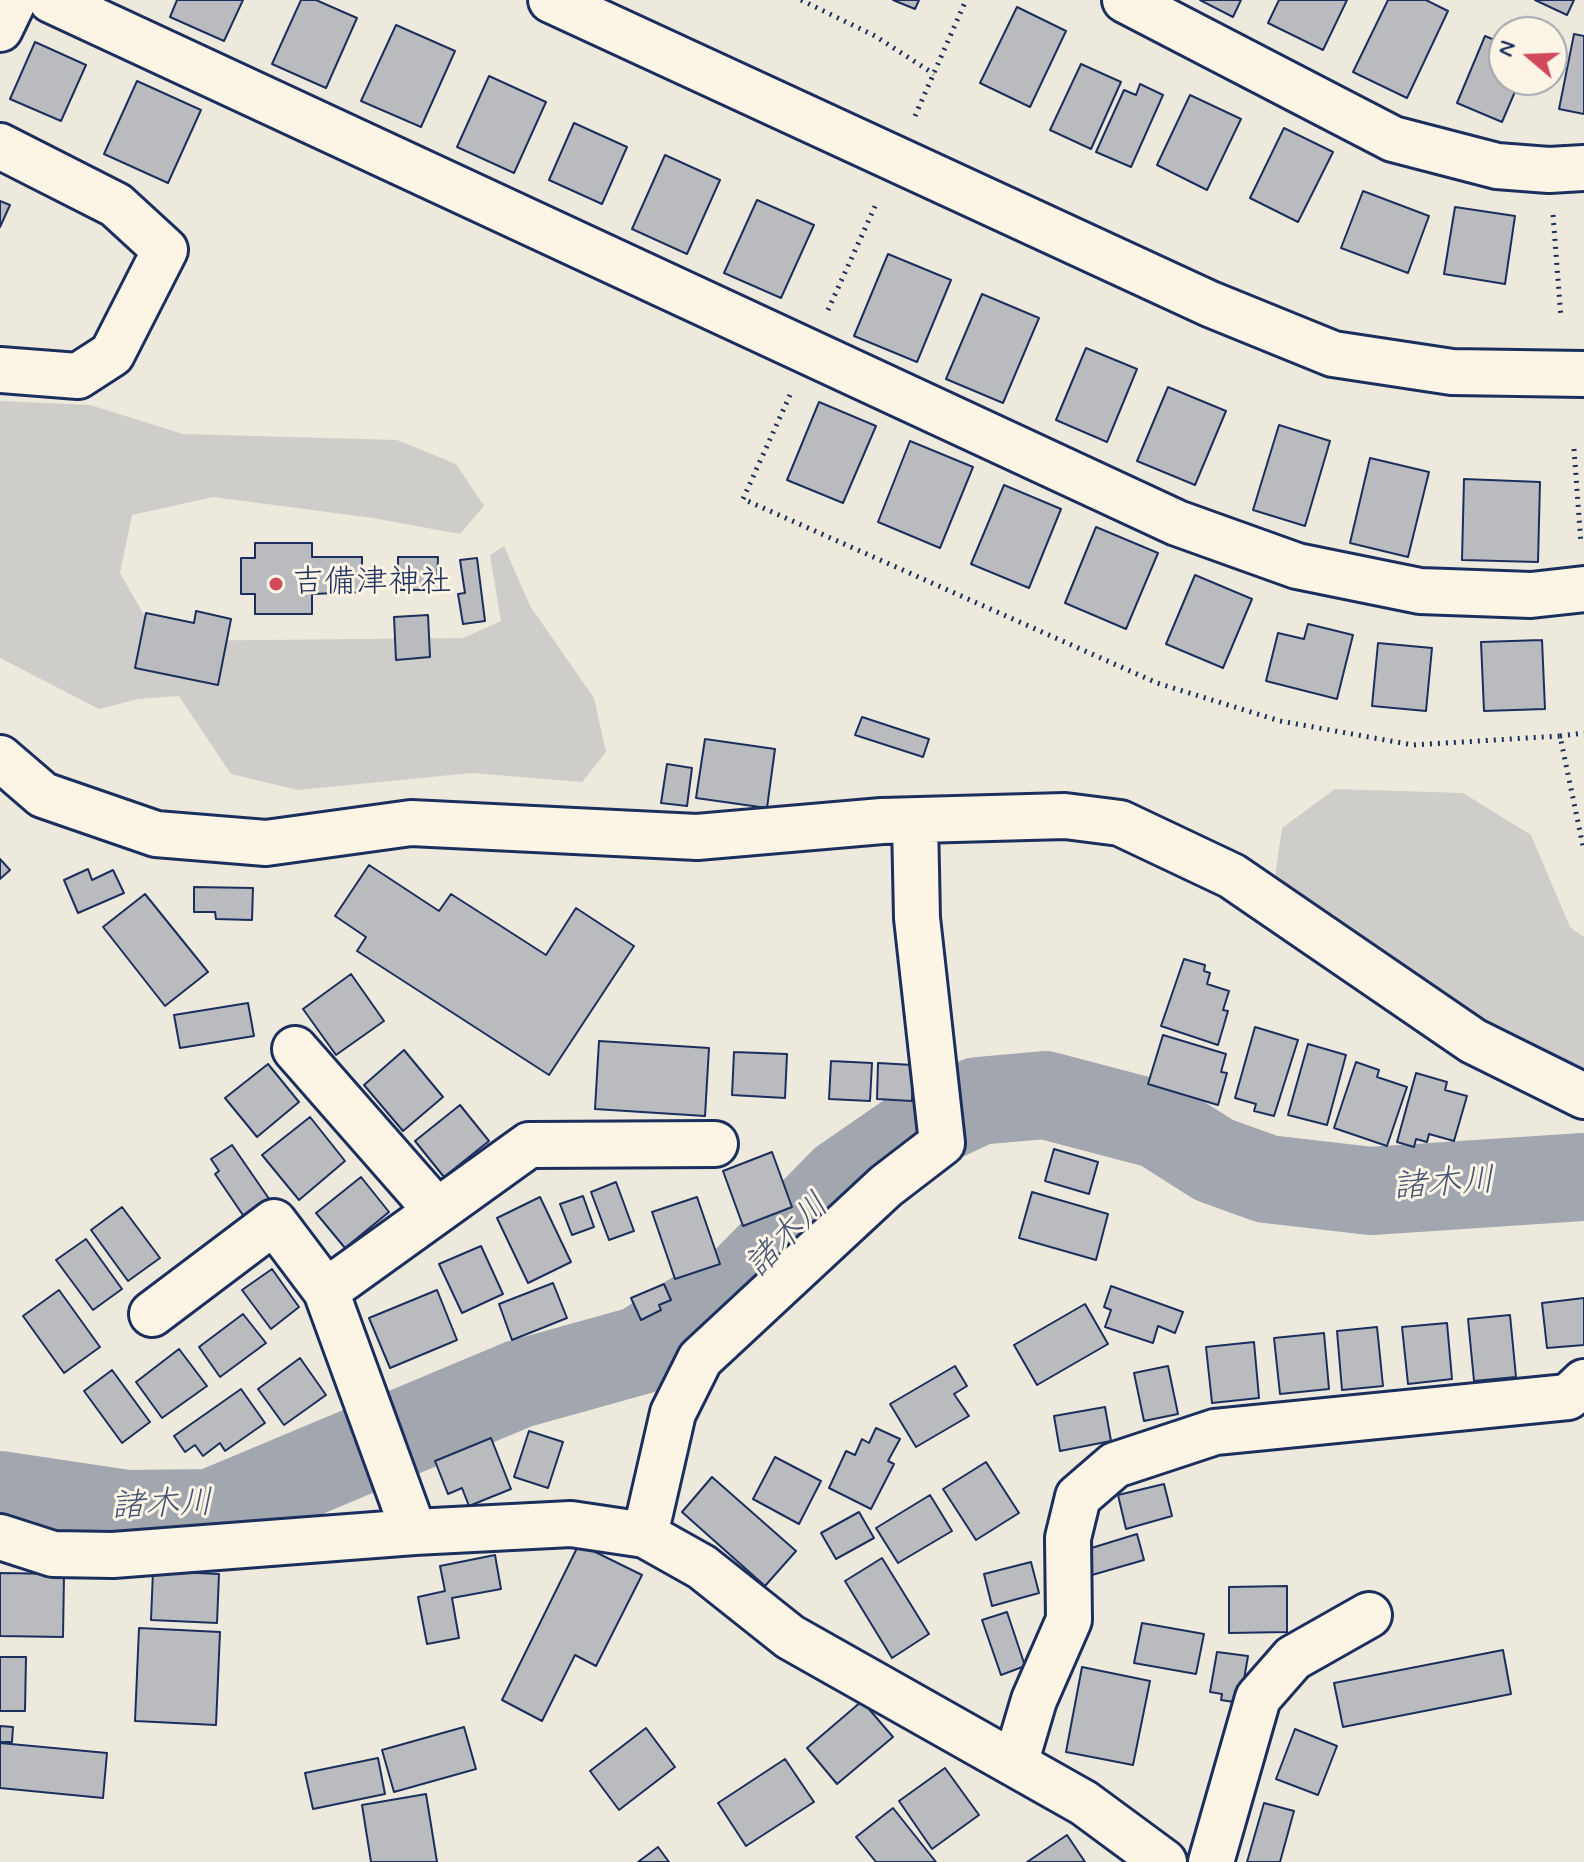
<!DOCTYPE html>
<meta charset="utf-8">
<style>
body{margin:0}
#map{position:relative;width:1584px;height:1862px;overflow:hidden;background:#eee9dd;font-family:Mynerve,sans-serif}
canvas{display:block}
.north{position:absolute;left:1488px;top:16px;width:80px;height:80px;box-sizing:border-box;background:#fcf5e5;border:2px solid #a2a6af;border-radius:50%;rotate:289deg;font-size:22px;font-weight:700;line-height:32px;text-align:center;color:#1b2f5e}
.north::after{content:'';display:block;margin:auto;width:28px;height:36px;background:#d1495b;clip-path:polygon(50% 0,100% 100%,50% 72%,0 100%)}
</style>
<div id="map">
<canvas width="1584" height="1862"></canvas>
<div class="north">N</div>
</div>
<script>
const ctx = document.querySelector('canvas').getContext('2d');
ctx.lineJoin = 'round';
function paint(path, color) { ctx.fillStyle = color; ctx.fill(path, 'evenodd'); }
const shape = rows => new Path2D(rows.map(r => 'M' + r).join(''));
function trace(path, color, width, dash) { ctx.strokeStyle = color; ctx.lineWidth = width; ctx.lineCap = dash ? 'butt' : 'round'; ctx.setLineDash(dash || []); ctx.stroke(path); }
function write(font, color, halo, rows, align = 'center') {
  ctx.font = font + ' Mynerve,"Klee One",sans-serif'; ctx.lineWidth = 6; ctx.setLineDash([]); ctx.textBaseline = 'middle'; ctx.strokeStyle = halo; ctx.fillStyle = color; for (const [text, x, y, turn = 0] of rows) {
    ctx.save(); ctx.translate(x, y); ctx.rotate((+turn || 0) * Math.PI / 180); ctx.textAlign = isNaN(turn) ? turn : align; if (halo) ctx.strokeText(text, 0, 0); ctx.fillText(text, 0, 0); ctx.restore();
  }
}
paint(shape([
 [0,401,90,405,183,434,397,440,456,464,484,506,460,534,373,518,213,497,132,515,120,573,159,641,463,638,501,621,490,555,504,546,530,606,594,698,606,752,582,782,472,773,298,790,231,774,179,696,138,699,99,709,0,658],
 [1335,789,1463,793,1531,835,1570,927,1584,937,1584,1071,1450,1011,1274,884,1282,828]
]), '#cfcdca');
trace(shape([
 [0,1495,127,1514,211,1513,519,1384,641,1350,743,1284,843,1182,921,1128,978,1101,1045,1095,1159,1125,1214,1160,1267,1179,1371,1191,1584,1177]
]), '#a2a7af', 88);
const building = shape([
 [177,0,243,0,224,41,170,17,177,0],
 [301,0,316,0,357,18,326,88,272,64,301,0],
 [893,0,919,0,915,9,893,0],
 [1200,0,1241,0,1233,17,1200,0],
 [1279,0,1347,0,1323,50,1268,23,1279,0],
 [1388,0,1426,0,1448,11,1407,98,1353,72,1388,0],
 [1535,0,1574,0,1567,15,1535,0],
 [1017,7,1066,31,1030,107,980,83,1017,7],
 [396,25,455,51,421,127,361,101,396,25],
 [1574,34,1584,36,1584,114,1559,109,1574,34],
 [1485,36,1504,44,1504,80,1520,80,1502,122,1457,103,1485,36],
 [35,42,86,65,61,121,10,99,35,42],
 [1081,64,1121,82,1091,149,1050,130,1081,64],
 [489,76,546,102,514,173,457,147,489,76],
 [137,81,201,110,168,183,104,154,137,81],
 [1140,84,1163,95,1131,167,1096,152,1124,90,1136,95,1140,84],
 [1190,95,1241,119,1207,190,1157,165,1190,95],
 [574,123,627,147,602,204,549,180,574,123],
 [1284,128,1333,152,1298,222,1250,198,1284,128],
 [665,155,720,180,687,254,632,229,665,155],
 [1363,191,1429,216,1408,273,1341,248,1363,191],
 [757,200,814,225,781,298,724,273,757,200],
 [0,201,10,205,0,227,0,201],
 [1455,207,1515,216,1505,284,1444,274,1455,207],
 [888,254,951,280,917,362,854,336,888,254],
 [982,294,1039,318,1003,403,946,379,982,294],
 [1086,348,1137,369,1107,442,1056,420,1086,348],
 [1168,387,1226,411,1195,485,1137,461,1168,387],
 [819,402,876,426,843,503,787,480,819,402],
 [1279,425,1330,441,1305,526,1253,510,1279,425],
 [910,441,973,467,940,548,878,522,910,441],
 [1370,458,1429,472,1408,557,1350,543,1370,458],
 [1464,479,1540,482,1538,562,1462,560,1464,479],
 [1004,485,1061,509,1029,588,971,564,1004,485],
 [1096,527,1158,553,1126,629,1065,603,1096,527],
 [255,543,312,543,312,557,362,557,362,592,312,594,312,614,255,614,255,594,241,594,241,558,255,558,255,543],
 [398,557,438,557,437,590,398,590,398,557],
 [477,558,485,621,463,624,458,594,465,593,460,560,477,558],
 [1195,575,1252,599,1223,668,1166,644,1195,575],
 [196,611,231,619,218,685,135,668,146,613,194,623,196,611],
 [428,615,430,657,396,660,394,617,428,615],
 [1308,624,1353,635,1337,699,1266,681,1278,633,1304,639,1308,624],
 [1542,640,1545,709,1484,711,1481,642,1542,640],
 [1378,643,1432,648,1426,711,1372,706,1378,643],
 [862,717,929,739,923,757,855,735,862,717],
 [705,739,775,749,767,808,696,798,705,739],
 [667,764,692,768,687,806,661,803,667,764],
 [0,859,10,870,0,879,0,859],
 [369,865,439,911,451,894,546,955,576,908,634,946,549,1075,357,951,366,937,335,916,369,865],
 [88,869,92,880,113,870,124,893,78,913,64,880,88,869],
 [194,887,253,888,252,920,216,919,215,912,194,912,194,887],
 [145,894,208,972,165,1006,103,927,145,894],
 [1184,959,1205,965,1204,971,1210,973,1207,984,1229,991,1223,1010,1228,1011,1218,1045,1161,1026,1184,959],
 [351,974,384,1021,336,1055,303,1009,351,974],
 [248,1003,254,1036,180,1048,174,1015,248,1003],
 [1255,1027,1298,1040,1274,1116,1254,1111,1256,1104,1235,1098,1255,1027],
 [1163,1035,1226,1054,1221,1072,1227,1073,1218,1105,1148,1084,1163,1035],
 [599,1041,709,1048,705,1116,595,1109,599,1041],
 [1308,1044,1346,1055,1327,1125,1288,1115,1308,1044],
 [404,1050,443,1097,403,1131,364,1085,404,1050],
 [734,1052,787,1054,785,1098,732,1095,734,1052],
 [831,1061,872,1063,870,1101,829,1099,831,1061],
 [1356,1062,1379,1070,1377,1077,1407,1087,1387,1146,1334,1128,1356,1062],
 [878,1063,913,1065,912,1101,877,1099,878,1063],
 [268,1064,299,1102,257,1137,225,1098,268,1064],
 [1416,1073,1447,1082,1445,1090,1467,1096,1454,1141,1429,1134,1427,1142,1416,1139,1414,1147,1397,1142,1416,1073],
 [460,1105,489,1141,444,1177,415,1141,460,1105],
 [310,1117,345,1161,299,1200,262,1155,310,1117],
 [232,1145,274,1206,249,1224,215,1174,219,1171,211,1159,232,1145],
 [1054,1149,1098,1162,1089,1194,1045,1181,1054,1149],
 [772,1152,792,1207,743,1226,723,1171,772,1152],
 [361,1177,389,1212,345,1248,316,1213,361,1177],
 [616,1182,634,1231,609,1240,591,1192,616,1182],
 [1032,1192,1108,1214,1096,1260,1019,1238,1032,1192],
 [583,1196,594,1227,572,1235,560,1204,583,1196],
 [540,1197,571,1262,528,1283,497,1218,540,1197],
 [697,1197,720,1264,675,1279,652,1212,697,1197],
 [122,1207,160,1258,128,1281,91,1230,122,1207],
 [86,1239,122,1289,93,1310,56,1260,86,1239],
 [481,1246,503,1294,462,1313,439,1264,481,1246],
 [272,1269,299,1307,271,1329,242,1290,272,1269],
 [553,1283,567,1318,512,1340,499,1304,553,1283],
 [664,1284,671,1300,659,1305,661,1310,641,1320,631,1298,664,1284],
 [1111,1286,1183,1312,1175,1333,1158,1326,1153,1343,1105,1327,1111,1310,1104,1307,1111,1286],
 [59,1290,100,1347,64,1373,23,1316,59,1290],
 [437,1290,457,1340,390,1368,369,1318,437,1290],
 [1584,1298,1584,1345,1547,1348,1542,1303,1584,1298],
 [1085,1304,1108,1344,1037,1385,1014,1345,1085,1304],
 [243,1314,266,1343,220,1377,199,1347,243,1314],
 [1510,1315,1516,1377,1474,1381,1468,1319,1510,1315],
 [1447,1323,1452,1379,1408,1384,1402,1327,1447,1323],
 [1377,1327,1383,1386,1342,1390,1337,1331,1377,1327],
 [1324,1333,1329,1389,1280,1394,1274,1338,1324,1333],
 [1254,1342,1259,1398,1212,1403,1206,1347,1254,1342],
 [179,1349,207,1386,162,1418,136,1382,179,1349],
 [300,1358,326,1395,284,1425,258,1389,300,1358],
 [955,1366,967,1386,954,1394,969,1416,916,1447,890,1404,955,1366],
 [1168,1366,1178,1414,1144,1421,1134,1373,1168,1366],
 [112,1370,150,1422,122,1443,84,1391,112,1370],
 [241,1389,265,1423,225,1451,220,1443,203,1456,195,1445,185,1452,174,1436,241,1389],
 [1105,1407,1111,1441,1060,1451,1054,1416,1105,1407],
 [876,1428,900,1439,888,1461,894,1464,871,1509,829,1488,846,1451,855,1455,862,1439,869,1443,876,1428],
 [529,1431,563,1442,548,1488,514,1477,529,1431],
 [491,1438,511,1489,469,1506,462,1488,448,1494,435,1461,491,1438],
 [775,1457,821,1481,799,1524,753,1499,775,1457],
 [986,1462,1019,1513,976,1540,943,1489,986,1462],
 [712,1477,796,1551,765,1586,682,1512,712,1477],
 [1164,1484,1172,1516,1126,1529,1118,1495,1164,1484],
 [930,1495,952,1531,898,1563,876,1528,930,1495],
 [859,1512,874,1538,836,1559,821,1533,859,1512],
 [1137,1534,1144,1560,1092,1575,1085,1550,1137,1534],
 [579,1544,642,1575,596,1666,575,1655,542,1721,502,1700,579,1544],
 [495,1555,501,1589,452,1598,459,1638,427,1644,418,1597,445,1591,440,1566,495,1555],
 [882,1558,929,1634,892,1658,845,1581,882,1558],
 [1031,1562,1039,1593,992,1606,984,1574,1031,1562],
 [153,1571,219,1574,217,1623,151,1620,153,1571],
 [0,1573,64,1574,63,1637,0,1636,0,1573],
 [1287,1586,1287,1632,1229,1633,1229,1587,1287,1586],
 [1007,1612,1025,1666,1001,1675,982,1620,1007,1612],
 [1142,1623,1204,1634,1196,1674,1134,1663,1142,1623],
 [139,1628,220,1632,216,1725,135,1721,139,1628],
 [1503,1650,1511,1694,1343,1727,1334,1683,1503,1650],
 [1217,1652,1248,1656,1240,1703,1221,1700,1222,1694,1210,1692,1217,1652],
 [0,1657,26,1657,25,1711,0,1711,0,1657],
 [1082,1667,1150,1681,1133,1765,1066,1752,1082,1667],
 [862,1701,893,1737,837,1784,807,1748,862,1701],
 [0,1726,13,1727,12,1742,0,1742,0,1726],
 [464,1727,476,1769,394,1792,382,1750,464,1727],
 [646,1728,675,1767,619,1810,590,1771,646,1728],
 [1295,1729,1337,1746,1318,1795,1276,1779,1295,1729],
 [0,1743,107,1753,103,1798,0,1788,0,1743],
 [378,1758,385,1794,313,1809,305,1773,378,1758],
 [785,1759,814,1802,746,1846,718,1803,785,1759],
 [945,1768,979,1815,932,1849,899,1801,945,1768],
 [426,1794,437,1862,371,1862,362,1805,426,1794],
 [1264,1803,1294,1811,1280,1862,1247,1862,1264,1803],
 [893,1808,936,1862,876,1862,856,1837,893,1808],
 [1067,1835,1085,1862,1027,1862,1067,1835],
 [658,1847,669,1862,638,1862,658,1847]
]);
paint(building, '#babbbe');
trace(building, '#1b2f5e', 2);
const minor = shape([
 [51,0,1177,523,1297,566,1420,591,1531,595,1584,589],
 [551,0,1210,304,1333,354,1452,372,1584,374],
 [1125,0,1393,139,1497,166,1549,170,1584,168],
 [0,29,14,0],
 [0,146,116,205,165,250,112,354,78,376,0,370],
 [0,758,43,795,156,834,266,843,411,823,697,837,882,821,1065,816,1120,823,1232,876,1473,1041,1584,1096],
 [295,1049,437,1211],
 [326,1291,529,1145,715,1144],
 [152,1314,274,1222,326,1291,414,1532],
 [645,1535,673,1413,700,1359,886,1186,942,1143,917,918,915,821],
 [0,1537,53,1554,113,1555,414,1532,571,1524,645,1535,702,1567,790,1637,1084,1803,1164,1862],
 [1015,1764,1034,1700,1069,1620,1068,1538,1078,1497,1115,1465,1215,1432,1568,1397,1584,1382],
 [1211,1862,1258,1698,1293,1658,1369,1615]
]);
trace(minor, '#1b2f5e', 50);
trace(shape([
 [801,0,875,36,934,74],
 [915,116,966,0],
 [1553,215,1561,318],
 [828,310,877,202],
 [790,395,743,499,1157,683,1280,721,1413,745,1560,736,1584,851],
 [1574,449,1581,544],
 [1560,736,1584,733]
]), '#1b2f5e', 5, [2, 6]);
trace(minor, '#fcf5e5', 44);
for (const [x, y, r, color] of [
 [276,584,8,"#d1495b"]
]) { const dot = new Path2D(); dot.arc(x, y, r, 0, 2 * Math.PI); ctx.fillStyle = color; ctx.fill(dot); trace(dot, '#fcf5e5', 3); }
write('32px', '#1b2f5e', '#fcf5e5', [
 ["吉備津神社",292,584]
], 'left');
write('italic 34px', '#445376', '#fcf5e5', [
 ["諸木川",1444,1186,-4],
 ["諸木川",789,1237,-45],
 ["諸木川",162,1507,-2]
]);
</script>
